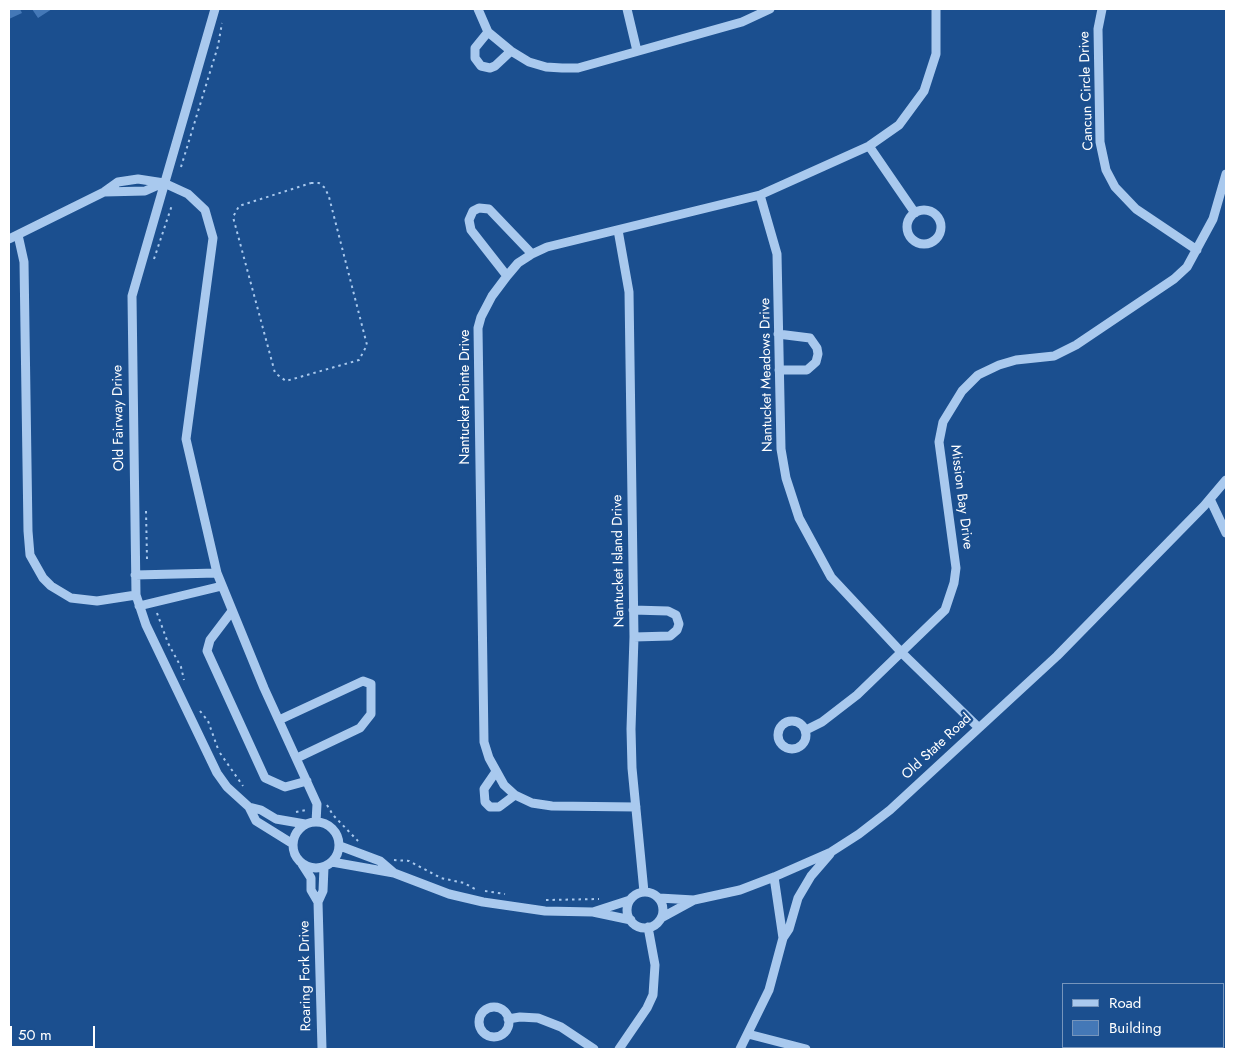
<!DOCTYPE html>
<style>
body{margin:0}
#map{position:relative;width:1235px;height:1058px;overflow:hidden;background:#1b4f8f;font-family:Jost,sans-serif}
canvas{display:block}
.frame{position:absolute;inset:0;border:10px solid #fff;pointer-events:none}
.legend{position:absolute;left:1062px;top:983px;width:162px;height:65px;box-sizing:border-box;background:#1b4f8f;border:1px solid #7695bc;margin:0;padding:6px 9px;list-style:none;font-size:15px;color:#fff}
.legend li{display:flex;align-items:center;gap:10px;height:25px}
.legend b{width:25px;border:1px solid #7695bc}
.scale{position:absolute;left:10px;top:1026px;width:85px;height:22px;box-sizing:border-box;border:2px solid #fff;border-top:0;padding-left:6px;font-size:15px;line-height:18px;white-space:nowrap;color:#fff;-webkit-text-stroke:4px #1b4f8f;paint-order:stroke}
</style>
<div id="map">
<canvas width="1235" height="1058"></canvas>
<div class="frame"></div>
<ul class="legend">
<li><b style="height:6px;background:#a9c9ee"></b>Road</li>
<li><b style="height:14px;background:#4478b7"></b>Building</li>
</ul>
<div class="scale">50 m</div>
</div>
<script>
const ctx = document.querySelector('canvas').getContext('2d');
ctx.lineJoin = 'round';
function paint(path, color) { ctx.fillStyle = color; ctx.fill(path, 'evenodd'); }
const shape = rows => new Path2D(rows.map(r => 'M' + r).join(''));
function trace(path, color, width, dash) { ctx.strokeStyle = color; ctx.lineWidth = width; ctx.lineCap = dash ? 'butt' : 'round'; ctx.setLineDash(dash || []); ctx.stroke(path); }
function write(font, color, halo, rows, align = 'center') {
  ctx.font = font + ' Jost,sans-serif'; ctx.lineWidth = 4.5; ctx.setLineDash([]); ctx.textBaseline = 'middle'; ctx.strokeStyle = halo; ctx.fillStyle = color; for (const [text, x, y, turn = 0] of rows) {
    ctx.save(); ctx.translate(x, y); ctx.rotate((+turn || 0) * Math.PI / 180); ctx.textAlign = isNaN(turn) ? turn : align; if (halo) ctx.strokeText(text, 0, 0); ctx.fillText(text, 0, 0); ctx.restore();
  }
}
paint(shape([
 [9,9,20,9,22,13,9,19],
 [32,9,52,9,38,18]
]), '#4478b7');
trace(shape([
 [181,167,218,46,222,23],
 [311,183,319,183,325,188,329,197,367,345,359,360,286,381,275,373,233,217,239,206,311,183],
 [154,259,172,205],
 [146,511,147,559],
 [157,613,168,643,181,667,184,680],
 [200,711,208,721,218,749],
 [220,753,243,786],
 [327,805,333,815,358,841],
 [296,812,306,810],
 [394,860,409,861,441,878,464,883,475,889],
 [485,891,505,894],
 [546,900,599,899]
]), '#a9c9ee', 2, [2.5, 4]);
trace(shape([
 [215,9,132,296,136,595,146,625,217,773,227,787,249,807,256,821,293,844],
 [478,9,488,32,511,51,529,62,546,67,562,68,578,68,742,22,770,9],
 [627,9,637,51],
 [1102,9,1098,29,1100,142,1106,170,1115,187,1136,209,1197,250],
 [488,32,475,48,475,58,481,66,490,68,495,66,511,51],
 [869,146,915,213],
 [104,192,145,191,163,183],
 [760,195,777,254,781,449,786,478,799,518,831,577,903,654,978,727],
 '907 227a17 17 0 1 1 34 0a17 17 0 1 1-34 0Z',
 [618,230,629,292,634,637,631,729,632,768,644,892],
 [18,235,24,262,28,531,30,555,43,578,51,586,71,598,97,601,136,595],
 [9,239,104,192,118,182,138,179,164,183,188,194,205,210,213,238,186,439,217,573,264,688,317,804,316,822],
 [507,276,471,230,469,220,473,211,479,208,489,209,532,254],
 [778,334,810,338,817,348,818,354,816,362,807,370,779,370],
 [1210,499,1226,533],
 [135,575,217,573],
 [139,606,222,586],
 [633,610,668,611,676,615,679,624,677,630,670,636,634,637],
 [232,611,210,640,207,651,265,778,285,787,307,781],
 [279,720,363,681,371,684,371,714,360,728,297,758],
 '778 735a14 14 0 1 1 28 0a14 14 0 1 1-28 0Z',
 [806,730,822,722,857,695,945,610,954,583,956,568,939,442,943,422,962,391,978,375,999,365,1016,360,1054,356,1076,345,1174,279,1187,267,1213,219,1226,174],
 [495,773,484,789,485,802,490,807,499,807,515,795],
 [249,807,261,810,276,819,305,824],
 [636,807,552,806,532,803,515,795,504,785,489,758,484,742,478,328,481,317,492,296,507,276,518,263,532,254,547,247,760,195,869,146,899,125,924,91,936,54,936,9],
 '293 845a23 23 0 1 1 46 0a23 23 0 1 1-46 0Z',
 [340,846,380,861,394,873],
 [332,862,394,873,449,894,483,902,545,911,593,912,631,920],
 [302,864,311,878,311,890,318,902],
 '627 910a18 18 0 1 1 36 0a18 18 0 1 1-36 0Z',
 [659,898,694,900],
 [593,912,630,900],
 [661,918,694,900,740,890,774,877,831,852,859,834,890,810,1057,656,1204,506,1226,480],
 [783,938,789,929,798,898,811,876,830,854],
 '479 1022a15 15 0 1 1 30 0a15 15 0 1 1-30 0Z',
 [508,1019,520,1017,538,1018,561,1027,594,1049],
 [748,1034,806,1049],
 [322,1049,318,902,323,891,324,867],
 [619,1049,647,1008,653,995,655,965,648,927],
 [740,1049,769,990,783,938,774,877]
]), '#a9c9ee', 9);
write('14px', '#fff', '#1b4f8f', [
 ["Cancun Circle Drive",1087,91,-92],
 ["Nantucket Meadows Drive",767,375,-91],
 ["Nantucket Pointe Drive",466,397,-90],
 ["Old Fairway Drive",119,418,-91],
 ["Mission Bay Drive",961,497,83],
 ["Nantucket Island Drive",619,561,-91],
 ["Old State Road",937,747,-43],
 ["Roaring Fork Drive",306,976,-91]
]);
</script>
